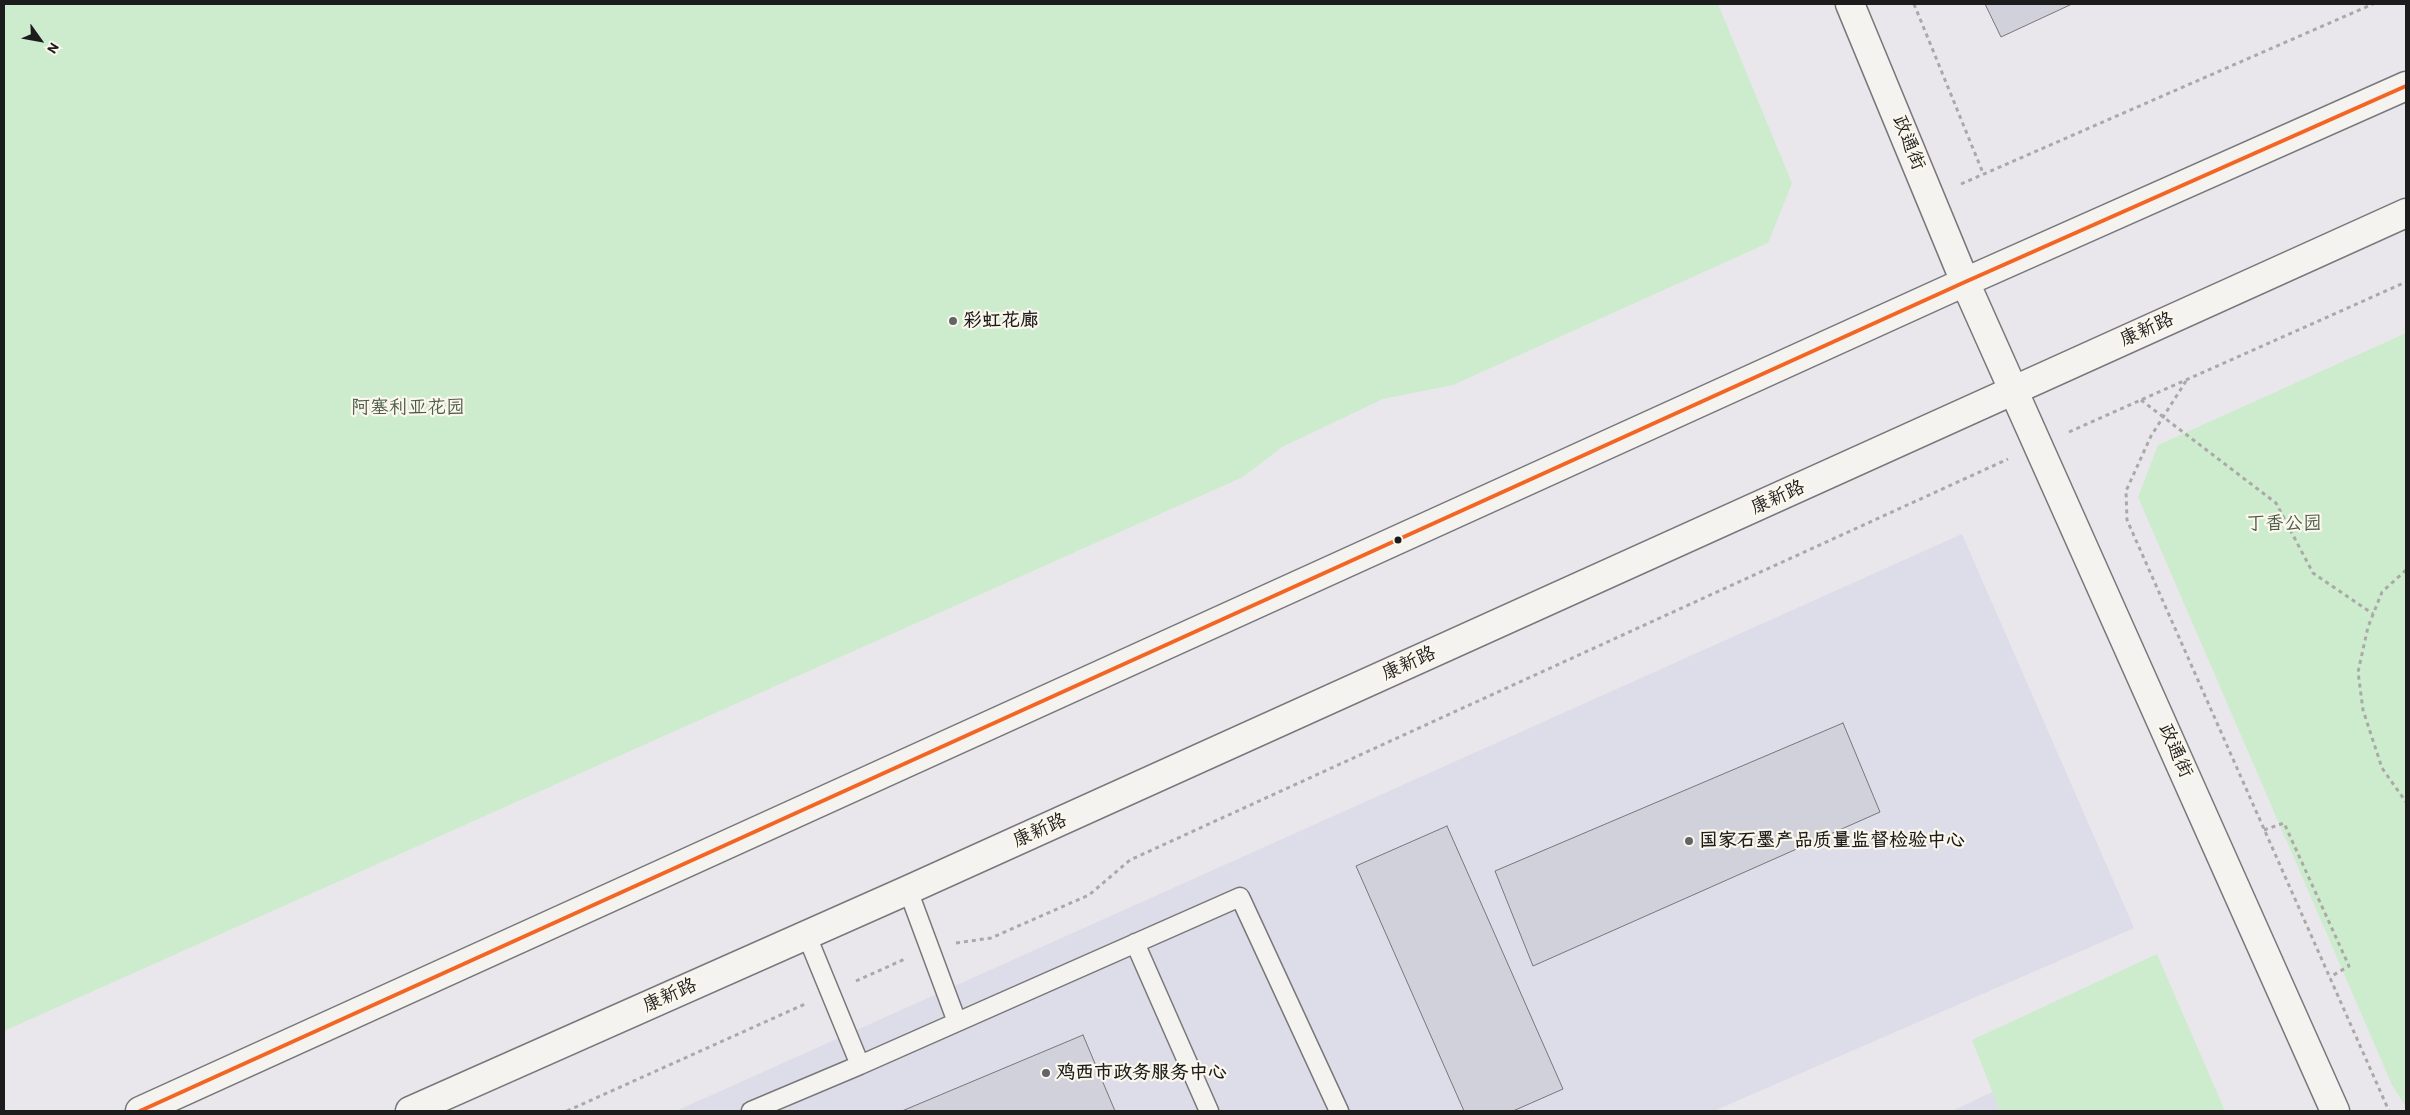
<!DOCTYPE html>
<meta charset="utf-8">
<style>
body{margin:0}
#map{position:relative;width:2410px;height:1115px;overflow:hidden;background:#e9e7ec;font-family:Itim,sans-serif}
canvas{display:block}
.frame{position:absolute;inset:0;border:5px solid #1c1c1c;pointer-events:none}
.north{position:absolute;left:15px;top:15px;width:50px;height:50px;-webkit-text-stroke:4px #fbf7ec;paint-order:stroke;rotate:122deg;font-size:14px;font-weight:700;line-height:20px;text-align:center;color:#1c1c1c}
.north::after{content:'';display:block;margin:auto;width:18px;height:22px;background:#1c1c1c;clip-path:polygon(50% 0,100% 100%,50% 72%,0 100%)}
</style>
<div id="map">
<canvas width="2410" height="1115"></canvas>
<div class="frame"></div>
<div class="north">N</div>
</div>
<script>
const ctx = document.querySelector('canvas').getContext('2d');
ctx.lineJoin = 'round';
function paint(path, color) { ctx.fillStyle = color; ctx.fill(path, 'evenodd'); }
const shape = rows => new Path2D(rows.map(r => 'M' + r).join(''));
function trace(path, color, width, dash) { ctx.strokeStyle = color; ctx.lineWidth = width; ctx.lineCap = dash ? 'butt' : 'round'; ctx.setLineDash(dash || []); ctx.stroke(path); }
function write(font, color, halo, rows, align = 'center') {
  ctx.font = font + ' Itim,"LXGW WenKai TC",sans-serif'; ctx.lineWidth = 4.5; ctx.setLineDash([]); ctx.textBaseline = 'middle'; ctx.strokeStyle = halo; ctx.fillStyle = color; for (const [text, x, y, turn = 0] of rows) {
    ctx.save(); ctx.translate(x, y); ctx.rotate((+turn || 0) * Math.PI / 180); ctx.textAlign = isNaN(turn) ? turn : align; if (halo) ctx.strokeText(text, 0, 0); ctx.fillText(text, 0, 0); ctx.restore();
  }
}
paint(shape([
 [1962,534,2134,928,1714,1111,676,1111],
 [1993,1092,2000,1111,1952,1111,1992,1092]
]), '#dddce9');
paint(shape([
 [4,4,1718,4,1792,183,1768,243,1453,385,1383,399,1282,447,1243,477,4,1031],
 [2406,333,2406,1107,2392,1085,2138,497,2158,445],
 [2157,954,2225,1111,2000,1111,1972,1040]
]), '#cdeccd');
const building = shape([
 [1985,4,2072,4,2001,37,1985,4],
 [1843,723,1880,812,1533,966,1495,871,1843,723],
 [1447,826,1563,1089,1513,1111,1464,1111,1356,866,1447,826],
 [1083,1035,1115,1111,902,1111,1083,1035]
]);
paint(building, '#d1d1dc');
trace(building, '#78777a', 1);
const lane = shape([
 [908,890,957,1022],
 [1135,943,1209,1111],
 [860,1065,1240,897,1339,1111],
 [751,1111,860,1065,807,936]
]);
const secondary = shape([
 [1850,4,1965,282,2335,1111],
 [140,1111,1965,282,2406,86],
 [410,1111,908,890,2406,213]
]);
trace(lane, '#78777a', 21);
trace(secondary, '#78777a', 31);
trace(shape([
 [1914,4,1983,173],
 [1961,184,2373,4],
 [2186,381,2151,436,2126,491,2127,520,2389,1111],
 [2141,400,2276,503,2313,573,2373,614],
 [2069,432,2406,282],
 [2406,570,2382,592,2368,627,2358,672,2363,710,2382,768,2406,802],
 [2264,830,2284,823,2349,966,2330,977],
 [956,943,991,938,1089,895,1130,860,2008,459],
 [856,981,905,959],
 [567,1111,805,1004]
]), '#aaa9a8', 3, [4, 4]);
trace(lane, '#f4f3f0', 18);
trace(secondary, '#f4f3f0', 28);
trace(shape([
 [140,1111,1965,282,2406,86]
]), '#f26522', 4);
for (const [x, y, r, color] of [
 [953,321,5,"#646365"],
 [1398,540,4.5,"#1c1c1c"],
 [1689,841,5,"#646365"],
 [1046,1073,5,"#646365"]
]) { const dot = new Path2D(); dot.arc(x, y, r, 0, 2 * Math.PI); ctx.fillStyle = color; ctx.fill(dot); trace(dot, '#fbf7ec', 2); }
write('19px', '#1c1c1c', '#fbf7ec', [
 ["政通街",1908,143,68],
 ["康新路",2147,330,-24],
 ["康新路",1778,498,-24],
 ["康新路",1409,664,-24],
 ["政通街",2175,751,66],
 ["康新路",1040,831,-24],
 ["康新路",670,996,-24]
]);
write('bold 19px', '#1c1c1c', '#fbf7ec', [
 ["彩虹花廊",963,321],
 ["国家石墨产品质量监督检验中心",1699,841],
 ["鸡西市政务服务中心",1056,1073]
], 'left');
write('19px', '#4a5c4a', '#fbf7ec', [
 ["阿塞利亚花园",408,408],
 ["丁香公园",2284,524]
]);
</script>
